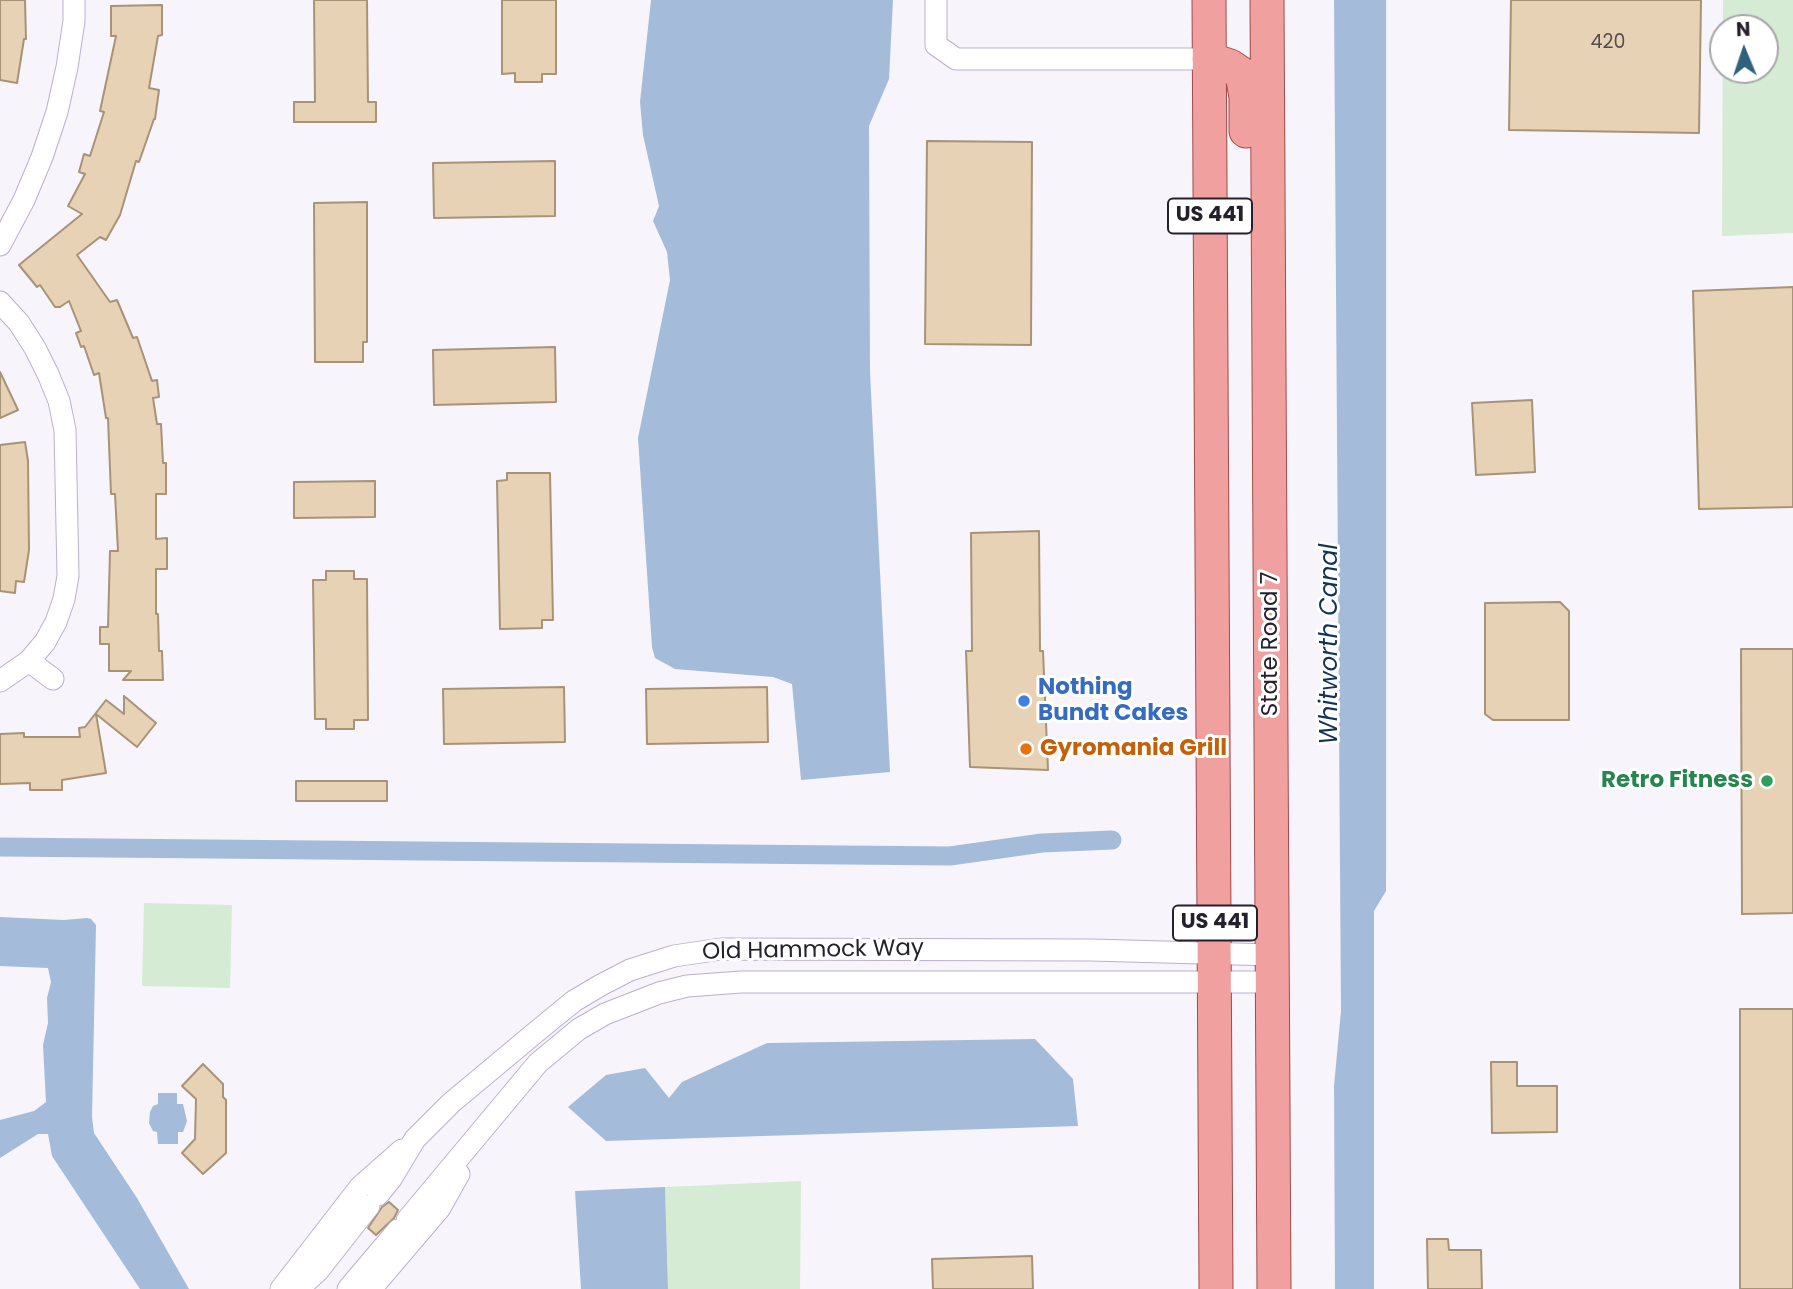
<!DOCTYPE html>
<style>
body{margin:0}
#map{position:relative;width:1793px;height:1289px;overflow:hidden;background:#f7f4fb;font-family:Poppins,sans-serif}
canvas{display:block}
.north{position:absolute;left:1709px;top:14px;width:70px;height:70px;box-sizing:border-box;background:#fff;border:2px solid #a7a6ab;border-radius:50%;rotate:358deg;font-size:19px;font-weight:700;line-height:28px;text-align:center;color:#24202c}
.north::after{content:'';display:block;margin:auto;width:24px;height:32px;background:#2e627e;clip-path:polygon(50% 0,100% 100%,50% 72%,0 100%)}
</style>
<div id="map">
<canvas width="1793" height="1289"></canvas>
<div class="north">N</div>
</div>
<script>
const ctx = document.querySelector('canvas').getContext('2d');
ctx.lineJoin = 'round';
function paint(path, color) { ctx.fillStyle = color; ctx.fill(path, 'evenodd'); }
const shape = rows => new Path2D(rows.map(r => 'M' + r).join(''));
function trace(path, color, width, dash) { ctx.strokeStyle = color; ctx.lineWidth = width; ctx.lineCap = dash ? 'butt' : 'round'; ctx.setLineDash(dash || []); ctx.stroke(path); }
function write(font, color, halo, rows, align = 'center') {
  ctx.font = font + ' Poppins,sans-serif'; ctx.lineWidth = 6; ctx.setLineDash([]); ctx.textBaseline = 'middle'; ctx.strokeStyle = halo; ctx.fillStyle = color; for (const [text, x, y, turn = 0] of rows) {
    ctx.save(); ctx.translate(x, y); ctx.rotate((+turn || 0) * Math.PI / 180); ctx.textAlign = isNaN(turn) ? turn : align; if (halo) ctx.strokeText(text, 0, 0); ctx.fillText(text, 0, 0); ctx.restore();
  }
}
paint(shape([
 [1723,0,1793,0,1793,233,1722,236],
 [1765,28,1765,70,1723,70,1723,28],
 [144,903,232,905,230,988,142,986],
 [801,1181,800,1289,668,1289,665,1187]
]), '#d5ebd3');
paint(shape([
 [651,0,893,0,889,79,869,126,870,372,890,772,801,780,792,684,773,677,675,669,655,658,652,647,638,438,670,280,667,252,653,221,659,206,643,135,640,102],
 [1334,0,1386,0,1386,891,1374,911,1374,1289,1335,1289,1334,1086,1341,1011],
 [0,917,64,920,87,918,91,919,96,925,92,1117,94,1133,137,1198,189,1289,140,1289,52,1156,48,1134,38,1134,0,1158,0,1120,34,1111,46,1102,43,1045,48,1023,47,998,51,982,48,968,0,966],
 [1035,1039,1073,1079,1078,1126,606,1141,568,1107,606,1075,645,1068,669,1098,682,1082,767,1043],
 [158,1093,177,1093,177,1104,183,1104,187,1121,183,1132,178,1132,178,1144,158,1144,157,1132,153,1131,149,1123,150,1112,153,1106,158,1104],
 [665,1187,668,1289,581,1289,575,1191]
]), '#a4bcd9');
trace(shape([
 [0,847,950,856,1042,843,1112,840]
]), '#a4bcd9', 19);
const building = shape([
 [0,0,25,0,26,39,24,39,17,83,0,80,0,0],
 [314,0,367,0,368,102,376,102,376,122,294,122,294,102,315,102,314,0],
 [502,0,556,0,556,74,542,74,542,82,515,82,515,73,502,74,502,0],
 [1511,0,1701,0,1699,133,1509,130,1511,0],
 [162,5,162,35,158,36,149,88,159,90,155,119,154,119,139,162,136,161,120,215,106,240,100,237,77,255,110,302,117,300,133,338,137,337,152,381,157,380,159,397,153,398,157,424,161,424,163,463,166,463,166,494,156,494,156,539,167,538,167,569,156,569,156,614,158,614,159,651,162,651,163,680,123,680,131,671,109,671,109,644,100,644,100,627,108,627,110,551,118,551,115,494,111,494,108,418,106,418,99,373,94,375,84,346,81,347,76,333,81,331,69,301,60,307,55,307,40,285,37,287,19,265,82,214,68,206,85,174,79,172,84,154,90,156,104,112,100,111,116,36,111,36,111,6,162,5],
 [927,141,1032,142,1031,345,925,344,927,141],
 [555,161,555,216,434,218,433,163,555,161],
 [367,202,367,342,363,342,363,362,315,362,314,203,367,202],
 [1793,287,1793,507,1699,509,1693,291,1793,287],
 [555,347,556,402,434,405,433,350,555,347],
 [0,372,18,410,0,418,0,372],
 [1532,400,1535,472,1476,475,1472,403,1532,400],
 [25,442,28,461,29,550,24,582,16,581,15,593,0,591,0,445,25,442],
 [507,473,550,473,553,620,542,620,542,628,500,629,497,481,507,480,507,473],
 [375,481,375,517,294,518,294,482,375,481],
 [1039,531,1040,651,1043,651,1048,770,970,767,966,651,972,651,971,533,1039,531],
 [326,571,354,571,354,579,367,579,368,720,354,720,354,729,326,729,326,719,315,719,313,580,326,580,326,571],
 [1560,602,1569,611,1569,720,1493,720,1485,714,1485,603,1560,602],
 [1741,649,1793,649,1793,913,1742,914,1741,649],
 [564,687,565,742,444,744,443,689,564,687],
 [767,687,768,742,647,744,646,689,767,687],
 [124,696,156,723,137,747,96,714,106,773,62,780,62,790,30,790,30,783,0,784,0,734,24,733,24,737,80,737,79,728,85,727,106,700,124,714,124,696],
 [296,781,387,781,387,801,296,801,296,781],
 [1740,1009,1793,1009,1793,1289,1740,1289,1740,1009],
 [1491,1062,1517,1062,1517,1086,1557,1086,1557,1132,1492,1133,1491,1062],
 [203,1064,223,1084,223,1097,226,1100,226,1153,203,1174,182,1153,195,1139,196,1099,182,1086,203,1064],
 [389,1202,398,1210,394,1218,376,1235,368,1228,382,1207,389,1202],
 [1427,1239,1448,1239,1449,1250,1481,1250,1482,1289,1428,1289,1427,1239],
 [1032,1256,1033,1289,933,1289,932,1259,1032,1256]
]);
paint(building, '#e7d2b5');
trace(building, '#a79378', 2);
const street = shape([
 [936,0,936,45,956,59,1209,59],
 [0,245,24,200,42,157,57,112,67,67,74,21,74,0],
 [0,302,19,323,35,348,48,374,59,401,65,430,68,576,64,599,56,622,45,642,29,661,0,681],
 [29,661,53,679],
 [378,1195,391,1179,415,1139,451,1103,536,1032,574,1001,601,985,630,970,674,956,721,949,1091,950,1273,955],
 [407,1220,538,1063,579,1029,605,1014,659,993,687,986,741,982,1274,982],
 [281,1289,360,1187,402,1150],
 [298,1289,318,1271,369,1206],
 [348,1289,398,1230],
 [371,1289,440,1208,459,1174]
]);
const primary = shape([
 [1209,0,1216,1289],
 [1267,0,1274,1289],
 [1209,59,1230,66,1242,74,1246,97,1246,131]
]);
trace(street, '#bbb0cf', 23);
trace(primary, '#a24a4c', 35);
trace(street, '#fff', 21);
trace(primary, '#f0a09e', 33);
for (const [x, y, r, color] of [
 [1024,701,7,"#3f7fe0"],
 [1026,749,7,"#e8710a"],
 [1767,781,7,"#2e9e5b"]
]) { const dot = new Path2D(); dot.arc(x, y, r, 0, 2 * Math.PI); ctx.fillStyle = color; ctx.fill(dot); trace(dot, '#fff', 2.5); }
write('19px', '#554c4e', null, [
 ["420",1608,43]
]);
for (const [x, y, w] of [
 [1210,216,84],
 [1215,923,84]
]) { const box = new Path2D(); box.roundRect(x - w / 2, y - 17.5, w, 35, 5); ctx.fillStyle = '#fff'; ctx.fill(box); trace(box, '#24202c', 2); }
write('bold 21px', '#24202c', null, [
 ["US 441",1210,216],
 ["US 441",1215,923]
]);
write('23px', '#24202c', '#fff', [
 ["State Road 7",1271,644,-90],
 ["Old Hammock Way",813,951,-1]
]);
write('bold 23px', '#366cbe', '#fff', [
 ["Nothing",1038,688],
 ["Bundt Cakes",1038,714]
], 'left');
write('bold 23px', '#c56008', '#fff', [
 ["Gyromania Grill",1040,749]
], 'left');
write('bold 23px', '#27864d', '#fff', [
 ["Retro Fitness",1753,781]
], 'right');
write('italic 24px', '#0f3359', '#fff', [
 ["Whitworth Canal",1331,644,-90]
]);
</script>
